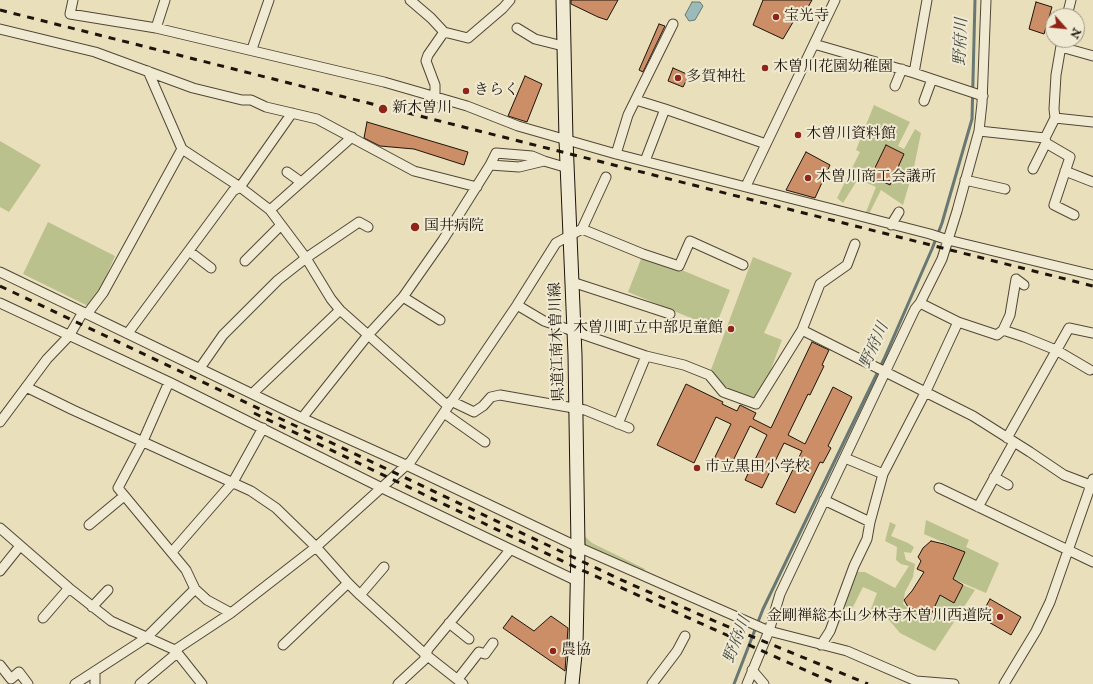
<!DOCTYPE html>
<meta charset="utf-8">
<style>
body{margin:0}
#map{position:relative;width:1093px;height:684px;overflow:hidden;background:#eadfbb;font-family:"IM FELL Double Pica",serif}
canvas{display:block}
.north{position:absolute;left:1045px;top:8px;width:40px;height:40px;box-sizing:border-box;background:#f1ead3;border:1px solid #9c9483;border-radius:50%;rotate:117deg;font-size:11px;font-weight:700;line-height:16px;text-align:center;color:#1d140b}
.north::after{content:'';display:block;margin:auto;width:14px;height:18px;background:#8f2418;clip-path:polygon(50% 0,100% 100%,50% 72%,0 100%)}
</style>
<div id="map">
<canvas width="1093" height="684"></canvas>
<div class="north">N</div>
</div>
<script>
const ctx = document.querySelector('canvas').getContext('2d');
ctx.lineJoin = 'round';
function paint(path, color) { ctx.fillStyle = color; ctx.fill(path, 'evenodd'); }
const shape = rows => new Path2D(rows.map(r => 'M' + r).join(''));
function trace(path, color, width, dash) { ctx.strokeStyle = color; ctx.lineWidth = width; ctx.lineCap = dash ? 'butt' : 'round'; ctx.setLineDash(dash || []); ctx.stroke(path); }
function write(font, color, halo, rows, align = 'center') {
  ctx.font = font + ' "IM FELL Double Pica","Noto Serif JP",serif'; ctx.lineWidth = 4; ctx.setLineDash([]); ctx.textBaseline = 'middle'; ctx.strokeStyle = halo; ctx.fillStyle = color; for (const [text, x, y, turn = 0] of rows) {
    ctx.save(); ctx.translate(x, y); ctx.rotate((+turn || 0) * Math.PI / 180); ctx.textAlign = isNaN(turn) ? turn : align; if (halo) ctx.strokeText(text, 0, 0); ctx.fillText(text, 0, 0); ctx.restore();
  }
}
paint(shape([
 [874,105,910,122,898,146,904,149,915,129,921,133,914,167,903,205,881,190,869,214,864,217,876,187,858,179,843,203,837,198,860,152,856,150],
 [886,145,904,154,889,185,871,176],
 [0,141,41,165,9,212,0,207],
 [48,222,115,256,92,308,23,274],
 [643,254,730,290,715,328,628,292],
 [753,257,792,273,764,333,782,340,760,398,723,392,709,375],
 [926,520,969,540,966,547,999,563,986,593,953,579,965,552,924,534],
 [890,522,896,525,891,536,908,543,914,547,911,553,904,552,906,560,915,564,913,577,905,592,903,604,911,611,935,619,936,615,932,612,940,595,954,603,963,585,975,590,935,651,900,633,883,613,867,619,877,593,863,587,851,611,844,605,857,572,865,572,895,588,909,566,901,564,896,560,897,547,885,541],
 [578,530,592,543,645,569,641,575,578,547]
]), '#bbc18d');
const water = shape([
 [692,2,700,2,703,6,695,20,689,21,685,15,692,2]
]);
paint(water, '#9abbb9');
trace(water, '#687873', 1);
trace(shape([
 [734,684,763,609,884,359,932,249,942,223,972,119,975,0]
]), '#687873', 3);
const building = shape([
 [571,0,618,0,607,20,598,17,571,4,571,0],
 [763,0,812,0,807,9,802,7,783,39,753,25,763,0],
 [1036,2,1052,7,1044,34,1029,29,1036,2],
 [659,24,665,26,643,72,639,70,659,24],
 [673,68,689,75,683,87,668,81,673,68],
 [525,76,542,84,527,122,508,116,525,76],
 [367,122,468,152,464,165,414,149,380,146,364,138,367,122],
 [886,145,904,154,890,185,871,176,886,145],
 [806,152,830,165,815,198,786,190,806,152],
 [812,342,829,350,822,365,824,366,810,395,808,394,788,435,805,444,833,387,852,397,828,446,831,448,823,463,820,462,795,513,776,504,802,451,784,443,762,488,745,480,767,435,750,426,730,467,714,459,731,424,716,417,694,463,657,445,686,384,723,402,722,404,737,411,740,405,756,413,753,419,771,428,812,342],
 [931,541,944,544,965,552,953,579,963,585,954,603,940,595,930,617,908,607,904,600,912,591,924,572,917,569,921,561,918,557,923,548,931,541],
 [990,599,1021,617,1011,635,980,617,990,599],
 [512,616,534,631,551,616,568,628,565,671,503,628,512,616]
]);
paint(building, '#cb8e66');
trace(building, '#1d140b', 1);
const minor = shape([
 [73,0,70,14,156,28,384,82,467,106,518,126,616,154,864,217,930,234,948,240,1093,275],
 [410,0,431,18,444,32,468,38,503,8,510,0],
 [1067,16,1071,0],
 [156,28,165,0],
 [517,28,535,39,563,46],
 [0,29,95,52,193,88,242,100,251,100,266,107,317,119,414,171,477,187],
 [814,44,914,73,983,96],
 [1061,47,1093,56],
 [252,49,269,0],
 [914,73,927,0],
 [895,86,902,69],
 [435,96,435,85,426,61,428,55,444,32],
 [636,100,665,109],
 [924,101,932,79],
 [1055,118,1093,122],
 [979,131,1045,138,1055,118,1054,109,1056,75,1062,40],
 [1045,138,1046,143,1070,157,1054,205,1074,215],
 [182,149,240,187,270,210,306,258,331,299,340,310,448,406],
 [616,154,628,115,673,24],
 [645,161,665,109,766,144],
 [490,165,496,153,532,156,544,161],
 [1033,169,1046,143],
 [1065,171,1093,182],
 [287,172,301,182],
 [965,180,1005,189],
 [746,186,835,0],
 [270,210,352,137],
 [891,225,899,212],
 [582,229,643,254,679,266,690,241,743,265],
 [189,251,211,268],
 [245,261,281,225],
 [0,272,302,418,406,465,578,547,769,631,847,651,916,681,954,684],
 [572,282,670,314],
 [403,297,440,320],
 [0,303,169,382,382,488,577,581],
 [920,303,958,322,997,335,1003,330,1024,337,1056,350,1090,370],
 [517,305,544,321,646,356,684,365,709,375,723,392,756,404,802,330,820,284,847,265,855,244],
 [87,314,103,293,182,149,148,71],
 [802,330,973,416,1030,452,1064,475,1093,486],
 [1003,330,1010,315,1016,279,1024,285],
 [128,333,233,191,240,187,292,113],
 [200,368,223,335,278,280,306,258,359,222,368,227],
 [169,382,143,441,118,488,186,570,195,589,207,600,231,613],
 [26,387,73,410,251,491,276,508,316,547,348,583,360,595,425,654,463,684],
 [253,393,340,310],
 [451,401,474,412,483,406,491,397,500,395,585,410,629,428],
 [444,413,485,442],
 [302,418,368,335,403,297,443,240,490,165,519,167,544,161,568,168],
 [0,422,47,359,69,336,83,312],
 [618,424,646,356],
 [1007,438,1069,328,1093,333],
 [845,458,883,474],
 [994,477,1008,485],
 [939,488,1093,562],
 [824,500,870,522],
 [978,507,1014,442],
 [89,525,124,496],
 [0,528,69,588,111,621,175,650,202,684],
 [172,552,233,482,263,428],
 [0,571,20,546],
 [360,595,384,567],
 [92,607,108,590],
 [43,618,69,588],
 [449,623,469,639],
 [283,645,348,583],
 [821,645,830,631,854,566,867,539,870,522,883,474,926,391,958,322],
 [175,650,231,613,316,547,411,461,517,305,556,243,582,229,606,177],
 [0,665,11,679,19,672,28,684],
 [752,670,764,684],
 [458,679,479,652,485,654,493,643],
 [75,684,146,638,195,589],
 [95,684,95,671],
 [140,684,177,653],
 [398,684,424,660,428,649,510,550],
 [652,684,677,651,685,636],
 [747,684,769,631,780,594,915,309,920,303,942,259,957,211,979,131,982,103,986,0],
 [1004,684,1036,631,1050,602,1093,479]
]);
const secondary = shape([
 [563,0,566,140,575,355,578,547,576,645,572,684]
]);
trace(minor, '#504737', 11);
trace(secondary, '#1d140b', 15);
trace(minor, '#f1ead3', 9);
trace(secondary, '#f1ead3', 13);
trace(shape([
 [0,10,1093,286],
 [0,286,617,578,719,623,868,684],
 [254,413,575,567,836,684]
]), '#1d140b', 3, [7, 7]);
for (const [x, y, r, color] of [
 [776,17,4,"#8f2418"],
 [765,68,4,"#8f2418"],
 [678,78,4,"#8f2418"],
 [466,91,4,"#8f2418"],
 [383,109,5,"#8f2418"],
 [798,135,4,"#8f2418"],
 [808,178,4,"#8f2418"],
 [415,227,5,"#8f2418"],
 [731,329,4,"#8f2418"],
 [697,468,4,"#8f2418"],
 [1000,617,4,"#8f2418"],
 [553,651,4,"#8f2418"]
]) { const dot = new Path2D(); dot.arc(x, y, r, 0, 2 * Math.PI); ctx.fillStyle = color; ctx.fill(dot); trace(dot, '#f1ead3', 1.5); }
write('15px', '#1d140b', '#f1ead3', [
 ["宝光寺",784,17],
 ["木曽川花園幼稚園",773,68],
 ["多賀神社",686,78],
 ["きらく",474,91],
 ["新木曽川",392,109],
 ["木曽川資料館",806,135],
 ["木曽川商工会議所",816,178],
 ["国井病院",424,227],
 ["木曽川町立中部児童館",723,329,"right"],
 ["市立黒田小学校",705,468],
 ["金剛禅総本山少林寺木曽川西道院",992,617,"right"],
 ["農協",561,651]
], 'left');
write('15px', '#1d140b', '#f1ead3', [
 ["県道江南木曽川線",558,342,-92]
]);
write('italic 16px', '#494e48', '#f1ead3', [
 ["野府川",962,42,-88],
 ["野府川",875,346,-66],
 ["野府川",738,640,-69]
]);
</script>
